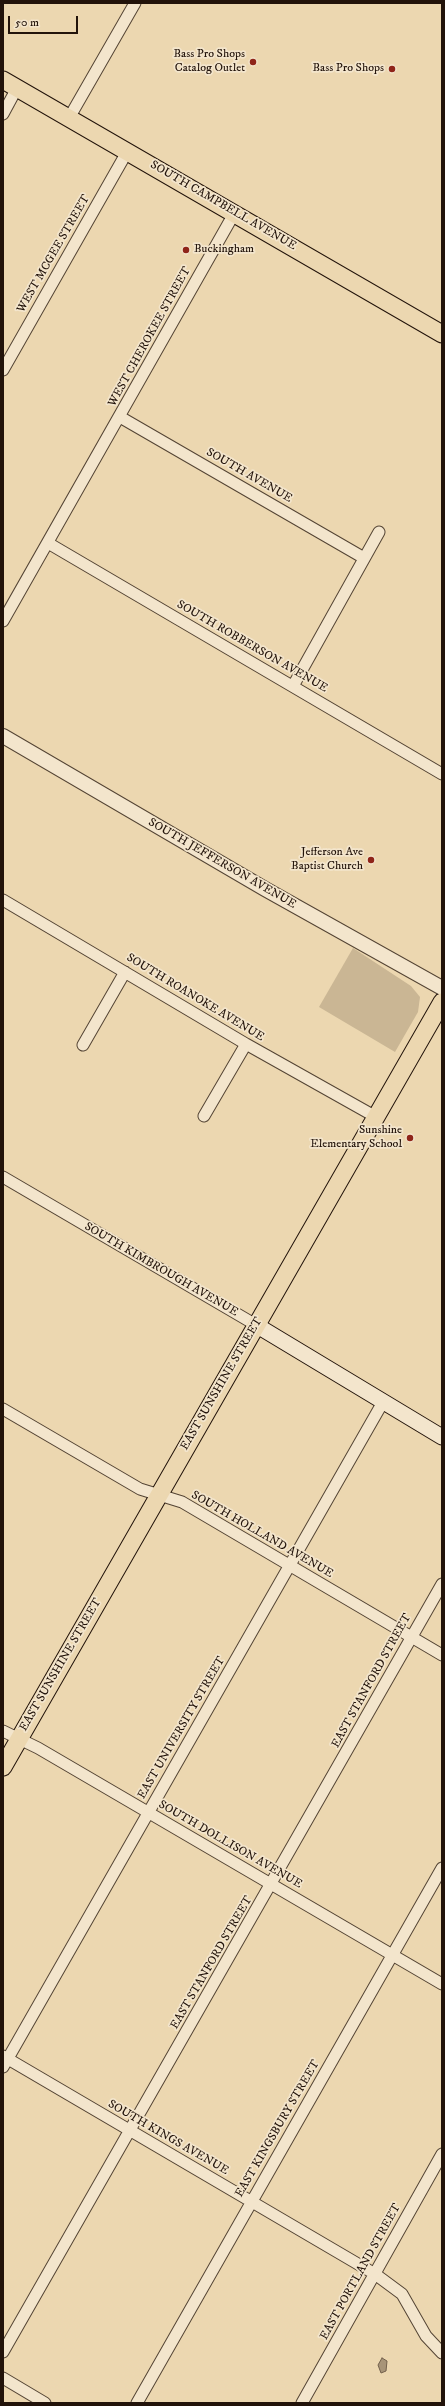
<!DOCTYPE html>
<style>
body{margin:0}
#map{position:relative;width:445px;height:2406px;overflow:hidden;background:#ecd7b0;font-family:"IM FELL DW Pica",serif}
canvas{display:block}
.frame{position:absolute;inset:0;border:4px solid #22130a;pointer-events:none}
.scale{position:absolute;left:8px;top:16px;width:70px;height:18px;box-sizing:border-box;border:2px solid #22130a;border-top:0;padding-left:5px;font-size:12px;line-height:14px;white-space:nowrap;color:#22130a;-webkit-text-stroke:3px #f3e5cc;paint-order:stroke}
</style>
<div id="map">
<canvas width="445" height="2406"></canvas>
<div class="frame"></div>
<div class="scale">50 m</div>
</div>
<script>
const ctx = document.querySelector('canvas').getContext('2d');
ctx.lineJoin = 'round';
function paint(path, color) { ctx.fillStyle = color; ctx.fill(path, 'evenodd'); }
const shape = rows => new Path2D(rows.map(r => 'M' + r).join(''));
function trace(path, color, width, dash) { ctx.strokeStyle = color; ctx.lineWidth = width; ctx.lineCap = dash ? 'butt' : 'round'; ctx.setLineDash(dash || []); ctx.stroke(path); }
function write(font, color, halo, rows, align = 'center') {
  ctx.font = font + ' "IM FELL DW Pica",serif'; ctx.lineWidth = 3.5; ctx.setLineDash([]); ctx.textBaseline = 'middle'; ctx.strokeStyle = halo; ctx.fillStyle = color; for (const [text, x, y, turn = 0] of rows) {
    ctx.save(); ctx.translate(x, y); ctx.rotate((+turn || 0) * Math.PI / 180); ctx.textAlign = isNaN(turn) ? turn : align; if (halo) ctx.strokeText(text, 0, 0); ctx.fillText(text, 0, 0); ctx.restore();
  }
}
paint(shape([
 [353,948,411,986,420,997,418,1012,395,1052,319,1007]
]), '#cab694');
const water = shape([
 [382,2358,387,2361,386,2371,381,2373,378,2365,382,2358]
]);
paint(water, '#a79478');
trace(water, '#72604c', 1);
const minor = shape([
 [3,114,17,88],
 [69,118,135,3],
 [3,370,127,152],
 [120,417,364,558],
 [48,543,442,774],
 [3,621,235,212],
 [293,686,379,532],
 [3,900,246,1044,376,1117],
 [83,1045,125,972],
 [204,1116,246,1044],
 [3,1177,256,1325],
 [3,1409,140,1489,182,1502,442,1655],
 [3,1731,38,1748,442,1984],
 [3,2056,375,2274,402,2294,426,2336,442,2353],
 [3,2067,383,1402],
 [3,2352,442,1584],
 [3,2378,45,2403],
 [137,2403,442,1868],
 [302,2403,442,2154]
]);
const tertiary = shape([
 [3,736,265,889,442,988]
]);
const secondary = shape([
 [256,1325,442,1437]
]);
const primary = shape([
 [3,80,442,334],
 [3,1767,442,1002]
]);
trace(minor, '#544434', 13);
trace(tertiary, '#544434', 16);
trace(secondary, '#22130a', 17);
trace(primary, '#22130a', 19);
trace(minor, '#f3e5cc', 11);
trace(tertiary, '#f3e5cc', 14);
trace(secondary, '#f3e5cc', 15);
trace(primary, '#ecd7b0', 17);
for (const [x, y, r, color] of [
 [253,62,4,"#8f2418"],
 [392,69,4,"#8f2418"],
 [186,250,4,"#8f2418"],
 [371,860,4,"#8f2418"],
 [410,1138,4,"#8f2418"]
]) { const dot = new Path2D(); dot.arc(x, y, r, 0, 2 * Math.PI); ctx.fillStyle = color; ctx.fill(dot); trace(dot, '#f3e5cc', 1.5); }
write('12px', '#22130a', '#f3e5cc', [
 ["Bass Pro Shops",245,55],
 ["Catalog Outlet",245,69],
 ["Bass Pro Shops",384,69],
 ["Buckingham",194,250,"left"],
 ["Jefferson Ave",363,853],
 ["Baptist Church",363,867],
 ["Sunshine",402,1131],
 ["Elementary School",402,1145]
], 'right');
write('12px', '#22130a', '#f3e5cc', [
 ["SOUTH CAMPBELL AVENUE",223,206,30],
 ["WEST MCGEE STREET",54,254,-60],
 ["WEST CHEROKEE STREET",150,337,-61],
 ["SOUTH AVENUE",249,476,30],
 ["SOUTH ROBBERSON AVENUE",252,647,30],
 ["SOUTH JEFFERSON AVENUE",222,864,30],
 ["SOUTH ROANOKE AVENUE",195,998,31],
 ["SOUTH KIMBROUGH AVENUE",161,1270,30],
 ["EAST SUNSHINE STREET",222,1384,-60],
 ["SOUTH HOLLAND AVENUE",262,1535,30],
 ["EAST SUNSHINE STREET",61,1665,-60],
 ["EAST STANFORD STREET",372,1681,-61],
 ["EAST UNIVERSITY STREET",182,1728,-60],
 ["SOUTH DOLLISON AVENUE",230,1845,30],
 ["EAST STANFORD STREET",212,1963,-60],
 ["EAST KINGSBURY STREET",278,2129,-60],
 ["SOUTH KINGS AVENUE",168,2138,30],
 ["EAST PORTLAND STREET",361,2272,-61]
]);
</script>
